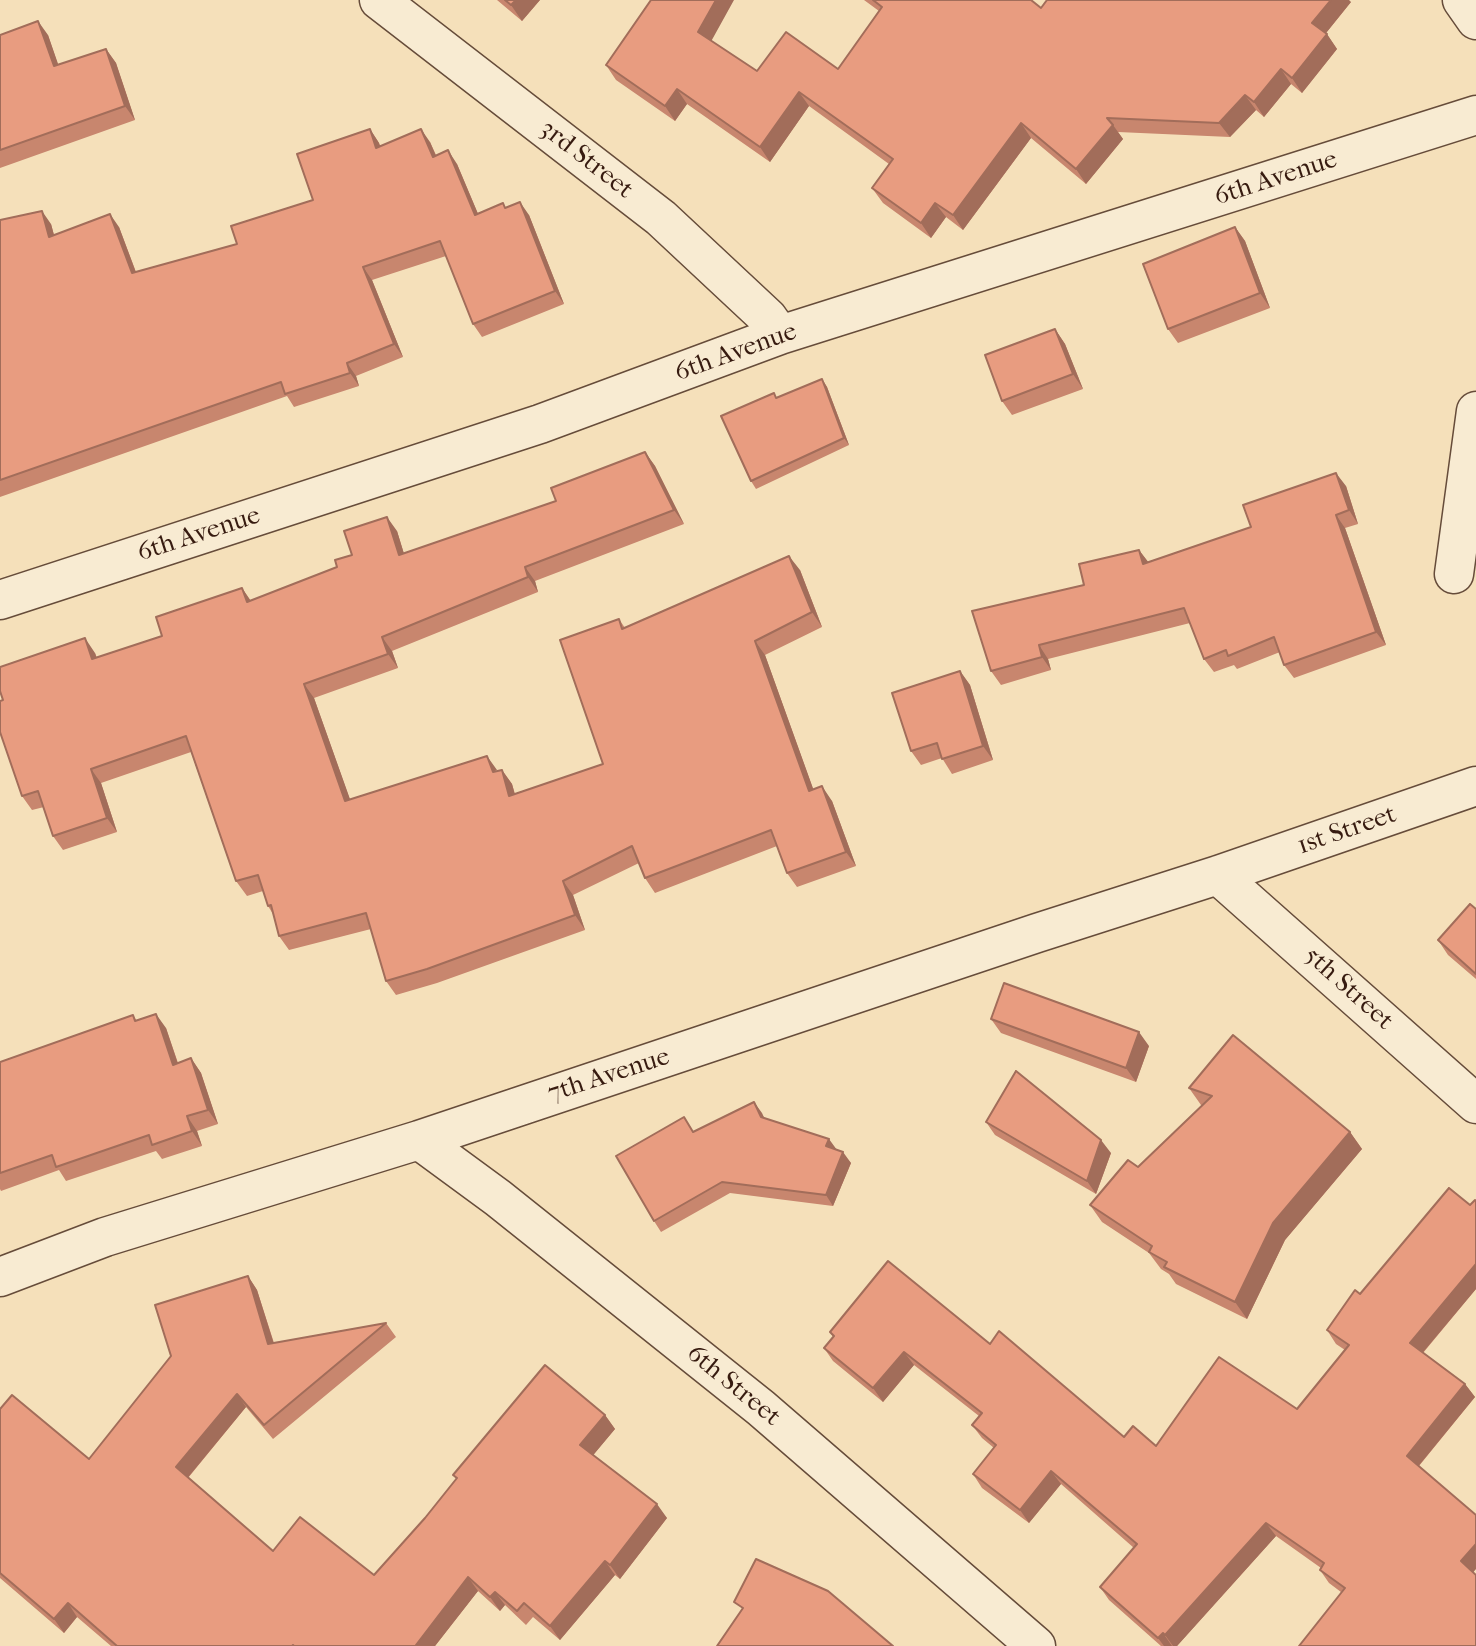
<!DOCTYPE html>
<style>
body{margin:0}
canvas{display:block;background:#f5e0ba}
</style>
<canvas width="1476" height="1646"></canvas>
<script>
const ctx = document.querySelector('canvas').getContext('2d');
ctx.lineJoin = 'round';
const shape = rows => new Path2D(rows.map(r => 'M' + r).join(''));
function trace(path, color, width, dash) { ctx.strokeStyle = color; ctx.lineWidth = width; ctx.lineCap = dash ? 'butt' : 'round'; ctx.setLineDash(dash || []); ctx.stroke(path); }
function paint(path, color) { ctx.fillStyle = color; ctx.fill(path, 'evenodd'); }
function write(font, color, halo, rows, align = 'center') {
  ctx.font = font + ' "IM FELL French Canon",serif'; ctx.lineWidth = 7; ctx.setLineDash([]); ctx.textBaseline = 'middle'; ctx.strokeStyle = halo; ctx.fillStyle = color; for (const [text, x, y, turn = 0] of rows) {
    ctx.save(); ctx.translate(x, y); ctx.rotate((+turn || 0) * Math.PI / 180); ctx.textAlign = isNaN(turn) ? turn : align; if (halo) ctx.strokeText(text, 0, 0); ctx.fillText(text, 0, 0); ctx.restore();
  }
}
const minor = shape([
 [379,0,661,218,768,318,780,335],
 [1462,0,1476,20],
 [1454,574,1476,411],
 [0,600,540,424,780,335,1476,115],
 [1218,875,1476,1104],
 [419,1140,498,1198,761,1408,1036,1646],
 [0,1277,105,1237,419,1140,1037,933,1218,875,1476,786]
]);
trace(minor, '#664c3a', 41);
trace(minor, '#f8ebd2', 38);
paint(shape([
 [497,0,540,0,522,21],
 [864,0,1031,0,1041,8,1351,2,1326,33,1337,49,1302,93,1291,84,1264,117,1256,110,1230,137,1118,132,1123,139,1086,184,1031,138,963,230,946,217,931,238,883,203,872,188,889,164,809,106,770,162,687,104,675,121,616,80,606,65,711,41,757,71,838,69,879,11],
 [0,35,48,35,58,65,106,49,116,63,135,120,0,168],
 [370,129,379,143,380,146,430,142,436,155,457,164,478,214,506,208,529,215,564,304,482,337,473,324,446,256,372,280,403,357,356,376,359,386,294,407,287,396,0,497,0,220,51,224,54,235,119,227,136,272,237,244,313,200],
 [1235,227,1245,241,1270,308,1178,343,1168,329],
 [1055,329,1065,344,1083,389,1012,415,1002,401],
 [822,379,827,387,849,445,756,489,751,481],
 [645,452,655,466,684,524,535,581,538,592,392,651,398,668,314,698,350,800,502,770,512,784,515,794,603,764,619,619,625,628,800,570,822,627,765,655,813,789,832,801,856,866,797,887,787,873,777,846,655,893,645,878,639,863,573,895,585,930,437,983,396,995,386,981,371,929,289,950,279,936,273,914,268,906,263,891,247,896,236,881,191,752,101,783,117,832,63,850,53,836,44,807,32,810,22,796,3,700,95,653,97,658,162,636,242,588,251,601,337,567,352,555,397,531,404,554,556,501],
 [1346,486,1358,524,1345,528,1386,645,1294,678,1284,665,1280,652,1237,669,1234,665,1214,672,1204,659,1190,623,1048,659,1051,670,1001,685,991,671,1084,585,1139,550,1148,562,1251,527],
 [960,671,970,685,993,760,952,774,942,758,921,765,911,751],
 [1476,909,1476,979,1448,955,1438,940],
 [133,1015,137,1021,166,1028,178,1063,191,1058,201,1073,218,1124,197,1131,202,1146,162,1159,156,1151,66,1181,59,1170,1,1191,0,1189,0,1062],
 [991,1019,1149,1046,1136,1082,1001,1033],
 [1189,1088,1350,1132,1362,1149,1285,1240,1247,1319,1176,1284,1169,1274,1161,1269,1149,1253,1102,1222,1090,1205,1138,1167,1203,1106,1201,1105],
 [754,1102,764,1118,837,1150,851,1163,833,1206,730,1193,661,1232,654,1221,694,1132],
 [986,1122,1111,1153,1096,1194,995,1135],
 [1476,1201,1476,1289,1423,1353,1465,1384,1475,1397,1419,1466,1476,1515,1341,1592,1329,1583,1320,1570,1321,1568,1276,1536,1177,1646,1161,1646,1109,1600,1100,1587,1134,1548,1061,1484,1029,1523,982,1488,973,1474,994,1448,982,1438,972,1425,979,1416,914,1365,883,1402,833,1361,824,1348,833,1337,830,1332,990,1344,1124,1437,1156,1446,1297,1409,1345,1350,1336,1344,1327,1330,1360,1294],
 [248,1276,257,1290,274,1343,386,1323,396,1337,273,1439,246,1407,188,1478,273,1551,374,1575,425,1518,456,1479,453,1475,605,1415,615,1429,593,1455,667,1518,620,1579,615,1575,560,1640,533,1617,526,1625,505,1605,500,1611,478,1591,435,1646,111,1646,77,1617,64,1633,0,1578,0,1409,89,1459]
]), '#c8866e');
paint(shape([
 [516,0,540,0,522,21,511,5],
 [716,0,734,0,708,47,698,32],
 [1331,0,1349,0,1351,2,1322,38,1312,23],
 [38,21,48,35,64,81,54,66],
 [1327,34,1337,49,1302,93,1292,78],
 [106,49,116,63,135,120,125,106],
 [1281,69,1291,84,1264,117,1254,102],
 [677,89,687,104,675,121,665,106],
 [799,92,809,106,770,162,760,147],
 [1245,95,1256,110,1230,137,1219,123],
 [1021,123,1031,138,963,230,953,215],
 [1113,125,1123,139,1086,184,1076,169],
 [370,129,379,143,385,161,376,148],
 [421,129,430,142,442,170,433,157],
 [448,150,457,164,484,228,475,215],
 [520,202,529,215,564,304,555,291],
 [935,203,946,217,931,238,921,223],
 [42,211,51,224,58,250,49,237],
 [110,214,119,227,141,286,132,273],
 [1235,227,1245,241,1270,308,1260,293],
 [363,267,372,280,403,357,394,344],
 [1055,329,1065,344,1083,389,1073,374],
 [347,363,356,376,359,386,350,373],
 [822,379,827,387,849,445,844,438],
 [645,452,655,466,684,524,674,510],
 [1336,473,1346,486,1358,524,1349,510],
 [1336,515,1345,528,1386,645,1376,632],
 [387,517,397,531,409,570,399,555],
 [1139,550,1149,563,1143,564],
 [789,556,800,570,822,627,812,612],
 [525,567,535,581,538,592,528,577],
 [242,588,252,603,247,602],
 [382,637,392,651,398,668,388,654],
 [85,638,95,653,102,674,92,659],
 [755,641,765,655,819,805,809,791],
 [1039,645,1048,659,1051,670,1042,657],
 [960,671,970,685,993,760,983,746],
 [304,684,314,698,356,816,345,801],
 [487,756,497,770,493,772],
 [91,769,101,783,117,832,107,818],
 [502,770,512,784,519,810,509,796],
 [822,786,832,801,856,866,846,852],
 [563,881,573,895,585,930,575,915],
 [156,1014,166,1028,183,1079,173,1065],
 [1139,1032,1149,1046,1136,1082,1126,1068],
 [191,1058,201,1073,218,1124,208,1110],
 [754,1102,762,1113,769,1128,761,1117],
 [187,1116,197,1131,202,1146,192,1131],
 [1350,1132,1362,1149,1285,1240,1247,1319,1235,1302,1273,1223],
 [829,1139,837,1150,826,1146],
 [1101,1140,1111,1153,1096,1194,1087,1181],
 [843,1152,851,1163,833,1206,826,1195],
 [1476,1264,1476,1289,1419,1357,1410,1343],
 [248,1276,257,1290,278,1357,268,1344],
 [904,1352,914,1365,883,1402,873,1388],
 [1465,1384,1475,1397,1416,1469,1407,1456],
 [237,1394,246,1407,185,1481,176,1467],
 [605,1415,615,1429,590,1459,580,1445],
 [1051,1471,1061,1484,1029,1523,1020,1510],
 [657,1504,667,1518,620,1579,610,1565],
 [1266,1523,1276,1536,1177,1646,1173,1646,1165,1635],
 [1476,1544,1476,1569,1471,1575,1461,1561],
 [605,1561,615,1575,560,1640,550,1626],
 [468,1577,478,1591,435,1646,416,1646,416,1645],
 [495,1592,505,1605,500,1611,490,1597],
 [68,1603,77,1617,64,1633,54,1619],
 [1163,1633,1172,1646,1164,1646,1158,1638]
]), '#a26d5a');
const building = shape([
 [505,0,516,0,511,5,505,0],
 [651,0,716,0,698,32,757,71,786,32,838,69,882,7,873,0,1031,0,1041,8,1047,0,1331,0,1312,23,1327,34,1292,78,1281,69,1254,102,1245,95,1219,123,1107,118,1113,125,1076,169,1021,123,953,215,935,203,921,223,872,188,893,159,799,92,760,147,677,89,665,106,606,65,651,0],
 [38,21,54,66,106,49,125,106,0,150,0,35,38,21],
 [370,129,376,148,421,129,433,157,448,150,475,215,503,203,505,208,520,202,555,291,473,324,440,241,363,267,394,344,347,363,350,373,285,394,281,382,0,480,0,220,42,211,49,237,110,214,132,273,237,244,231,226,313,200,297,154,370,129],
 [1235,227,1260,293,1168,329,1143,264,1235,227],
 [1055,329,1073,374,1002,401,985,355,1055,329],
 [822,379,844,438,751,481,721,416,774,393,776,398,822,379],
 [645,452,674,510,525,567,528,577,382,637,388,654,304,684,345,801,487,756,493,772,502,770,509,796,603,764,560,640,619,619,622,629,789,556,812,612,755,641,809,791,822,786,846,852,787,873,771,830,645,878,632,846,563,881,575,915,427,969,386,981,366,913,279,936,271,905,268,906,258,875,236,881,186,736,91,769,107,818,53,836,38,791,22,796,0,732,0,701,3,700,0,691,0,667,85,638,92,659,162,636,156,617,242,588,247,602,337,567,335,560,352,555,344,531,387,517,399,555,556,501,551,488,645,452],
 [1336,473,1349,510,1336,515,1376,632,1284,665,1274,637,1228,656,1226,650,1204,659,1184,608,1039,645,1042,657,991,671,972,611,1084,585,1079,564,1139,550,1143,564,1251,527,1243,505,1336,473],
 [960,671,983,746,942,759,937,743,911,751,892,693,960,671],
 [1470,904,1476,909,1476,974,1438,940,1470,904],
 [1004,983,1139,1032,1126,1068,991,1019,1004,983],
 [156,1014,173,1065,191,1058,208,1110,187,1116,192,1131,152,1145,149,1135,56,1167,52,1155,0,1173,0,1062,133,1015,135,1021,156,1014],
 [1233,1035,1350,1132,1273,1223,1235,1302,1164,1267,1167,1262,1149,1252,1152,1246,1090,1205,1128,1160,1138,1167,1212,1096,1189,1088,1233,1035],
 [1016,1071,1101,1140,1087,1181,986,1122,1016,1071],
 [754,1102,761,1117,829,1139,826,1146,843,1152,826,1195,722,1182,654,1221,616,1156,684,1117,693,1132,754,1102],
 [1449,1188,1470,1205,1475,1200,1476,1201,1476,1264,1410,1343,1465,1384,1407,1456,1476,1515,1476,1544,1461,1561,1476,1575,1476,1646,1299,1646,1345,1588,1320,1570,1324,1563,1266,1523,1165,1635,1163,1633,1158,1638,1100,1587,1137,1544,1051,1471,1020,1510,973,1474,996,1445,972,1425,982,1413,904,1352,873,1388,824,1348,834,1336,830,1332,888,1261,990,1344,999,1331,1124,1437,1133,1426,1156,1446,1219,1357,1297,1409,1349,1345,1327,1330,1355,1290,1360,1294,1449,1188],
 [248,1276,268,1344,386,1323,264,1425,237,1394,176,1467,273,1551,300,1517,374,1575,425,1518,457,1478,453,1475,545,1365,605,1415,580,1445,657,1504,610,1565,605,1561,550,1626,524,1603,517,1611,495,1592,490,1597,468,1577,416,1645,417,1646,294,1646,293,1645,292,1646,117,1646,68,1603,54,1619,0,1573,0,1409,12,1395,89,1459,171,1356,155,1305,248,1276],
 [756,1559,828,1591,893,1646,717,1646,743,1608,734,1602,756,1559]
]);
paint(building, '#e89c80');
trace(building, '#a26d5a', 2);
write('26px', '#371b10', '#f8ebd2', [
 ["3rd Street",586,160,38],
 ["6th Avenue",1276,179,-18],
 ["6th Avenue",736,353,-20],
 ["6th Avenue",199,535,-18],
 ["1st Street",1347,831,-19],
 ["5th Street",1348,989,42],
 ["7th Avenue",609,1076,-18],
 ["6th Street",733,1386,39]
]);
</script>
